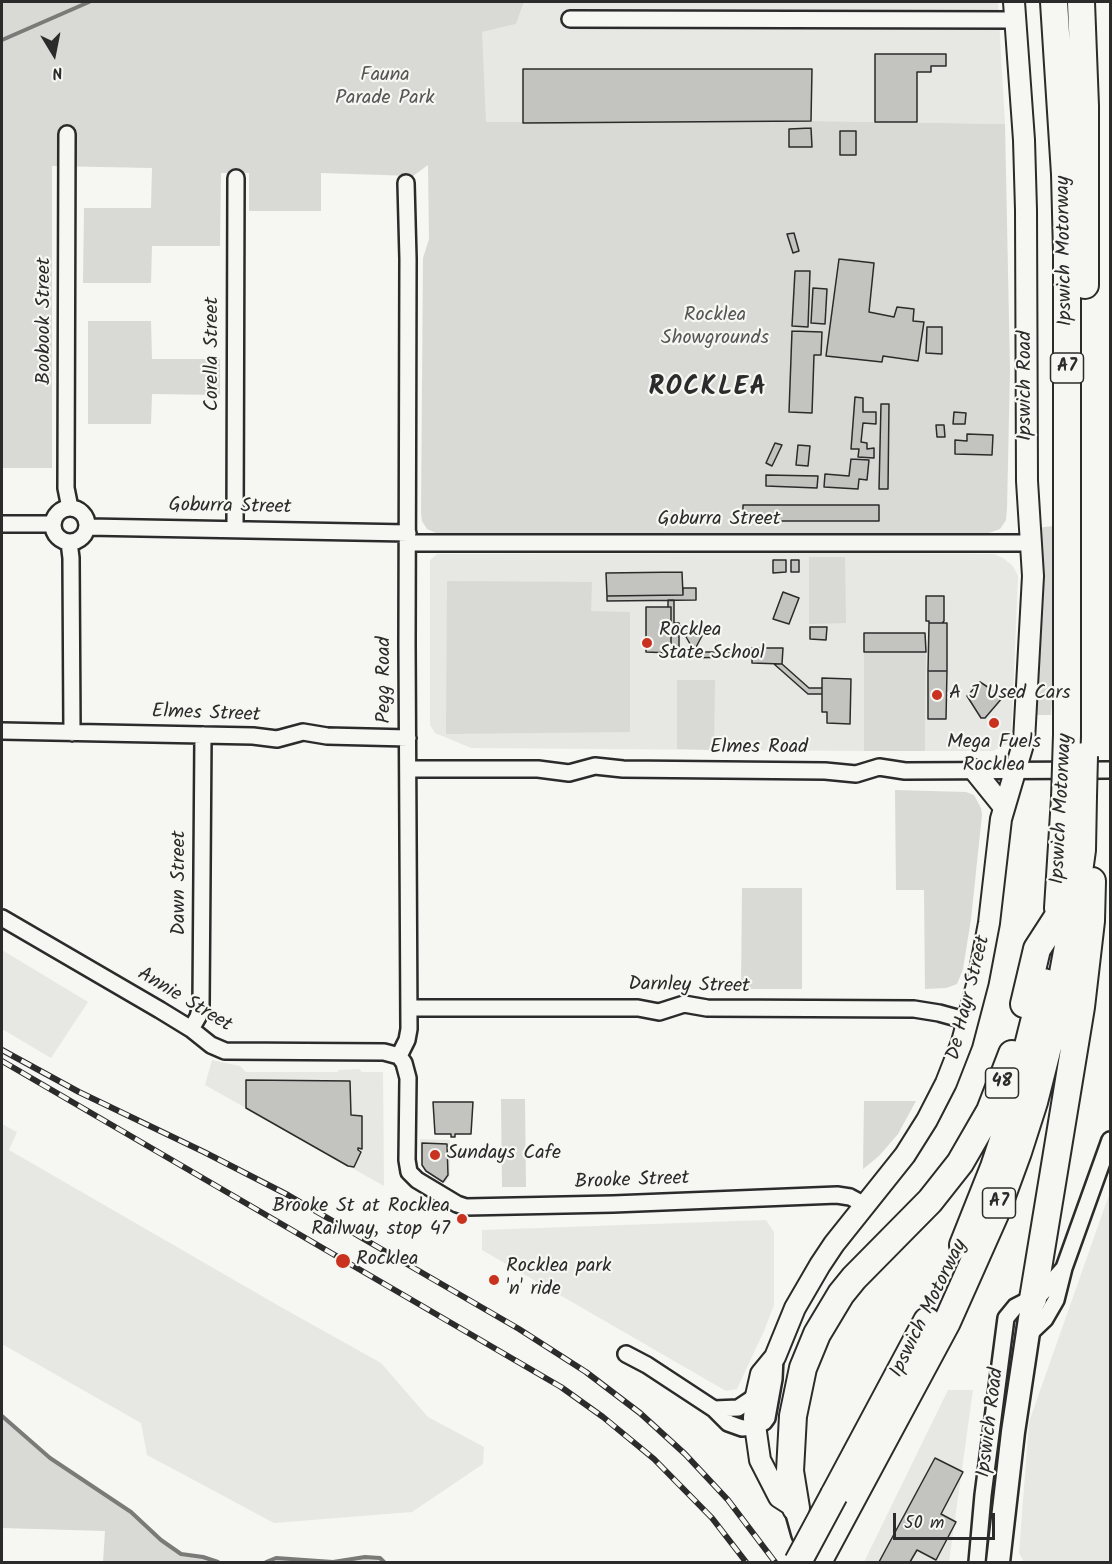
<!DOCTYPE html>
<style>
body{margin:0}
#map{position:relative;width:1112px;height:1564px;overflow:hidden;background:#f6f6f2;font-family:Kalam,sans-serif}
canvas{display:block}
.frame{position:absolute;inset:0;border:3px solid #2b2b2b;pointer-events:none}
.north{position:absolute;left:24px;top:24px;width:60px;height:60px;-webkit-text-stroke:4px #f6f6f2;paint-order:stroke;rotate:170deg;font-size:16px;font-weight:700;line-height:24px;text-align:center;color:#2b2b2b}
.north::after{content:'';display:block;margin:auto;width:21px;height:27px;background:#2b2b2b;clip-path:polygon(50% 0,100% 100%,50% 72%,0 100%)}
.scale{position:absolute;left:893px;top:1513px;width:102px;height:27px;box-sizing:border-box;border:3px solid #2b2b2b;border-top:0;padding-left:8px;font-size:18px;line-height:21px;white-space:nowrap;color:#2b2b2b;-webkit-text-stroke:4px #f6f6f2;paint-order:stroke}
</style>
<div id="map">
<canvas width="1112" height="1564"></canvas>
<div class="frame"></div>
<div class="north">N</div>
<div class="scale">50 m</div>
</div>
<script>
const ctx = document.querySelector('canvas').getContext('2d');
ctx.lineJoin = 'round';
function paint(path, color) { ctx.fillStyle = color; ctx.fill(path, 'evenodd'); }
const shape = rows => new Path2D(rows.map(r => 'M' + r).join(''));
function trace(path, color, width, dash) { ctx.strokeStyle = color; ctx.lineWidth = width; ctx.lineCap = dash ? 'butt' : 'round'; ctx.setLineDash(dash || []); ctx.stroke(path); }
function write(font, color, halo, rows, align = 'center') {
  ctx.font = font + ' Kalam,sans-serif'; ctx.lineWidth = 4.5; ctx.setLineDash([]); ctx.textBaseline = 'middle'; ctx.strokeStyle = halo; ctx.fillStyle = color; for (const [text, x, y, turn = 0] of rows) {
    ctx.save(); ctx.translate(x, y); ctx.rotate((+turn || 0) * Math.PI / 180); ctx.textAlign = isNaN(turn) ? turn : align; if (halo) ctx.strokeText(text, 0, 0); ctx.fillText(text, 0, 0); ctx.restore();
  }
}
paint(shape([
 [524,2,998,2,1005,124,811,121,485,122,481,32,516,24],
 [863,553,994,554,1003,558,1013,566,1018,576,1011,742,993,751,925,751,926,652,864,653,864,751,471,748,435,733,430,725,430,560,437,554],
 [2,950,88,1002,51,1058,2,1029],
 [212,1060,240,1066,246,1072,337,1072,339,1070,359,1069,362,1072,383,1072,384,1186,205,1085],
 [2,1124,17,1132,9,1150,279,1306,381,1363,428,1417,484,1447,483,1464,412,1512,274,1523,147,1455,141,1423,2,1344],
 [420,1139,450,1140,450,1176,445,1183,425,1171,421,1165],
 [1110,1192,1110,1562,1024,1562,1019,1553,1029,1422],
 [766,1220,774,1232,774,1305,764,1331,737,1389,726,1391,482,1250,482,1230],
 [948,1390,973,1390,949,1562,864,1562]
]), '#e7e7e3');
paint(shape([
 [2,2,524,2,516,24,482,32,486,122,811,121,1005,124,1010,370,1007,508,1006,520,1000,529,983,535,438,534,427,529,422,521,421,513,423,258,429,239,428,165,413,176,321,173,321,211,249,211,249,173,221,173,220,246,152,246,151,283,83,283,84,208,151,208,152,168,52,166,52,468,2,468],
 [88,321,151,321,152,359,220,359,220,395,152,394,151,424,88,424],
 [1053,526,1054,670,1051,715,1033,715,1037,528],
 [809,557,845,557,846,623,809,624],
 [447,581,592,582,591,611,630,612,630,732,446,734],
 [864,652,926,652,925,751,864,751],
 [677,680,715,680,714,750,677,749],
 [895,790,966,792,974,795,981,808,982,815,971,919,963,969,957,984,946,988,925,989,924,890,896,890],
 [742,888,802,888,802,989,741,989],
 [501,1099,525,1099,526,1187,502,1187],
 [864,1101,916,1101,898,1134,879,1156,863,1169],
 [2,1416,50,1458,131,1512,161,1540,181,1554,203,1557,218,1562,103,1562,105,1531,2,1528],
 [365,1557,380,1558,384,1562,266,1562,276,1558,333,1562]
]), '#d9d9d5');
trace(shape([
 [2,40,89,2],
 [2,1416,50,1458,131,1512,161,1540,181,1554,203,1557,218,1562],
 [266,1562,276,1558,333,1562,365,1557,380,1558,384,1562]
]), '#7a7a78', 4);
const building = shape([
 [875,54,946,54,946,66,931,66,931,72,917,72,917,122,875,122,875,54],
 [523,69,812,69,811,121,523,123,523,69],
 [811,128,812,147,789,147,789,129,811,128],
 [840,131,856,131,856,155,840,155,840,131],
 [794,233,799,251,793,253,787,234,794,233],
 [839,259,874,263,869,312,894,317,897,307,914,309,913,321,924,322,918,361,883,356,882,362,826,356,839,259],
 [795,271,810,271,808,327,792,326,795,271],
 [813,288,827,289,825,324,811,323,813,288],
 [927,327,942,327,942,354,926,353,927,327],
 [792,331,822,332,821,355,814,355,812,413,789,412,792,331],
 [855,397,863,398,863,412,876,412,876,424,863,423,861,442,867,443,867,449,874,448,874,458,858,457,859,449,851,449,855,397],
 [881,404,889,404,888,489,879,489,881,404],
 [954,412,966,413,965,424,953,424,954,412],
 [936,425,944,425,945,437,937,437,936,425],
 [967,434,993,435,992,455,955,454,955,440,967,441,967,434],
 [775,443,782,445,772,466,766,463,775,443],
 [798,445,810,446,808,466,796,465,798,445],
 [851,459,869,460,867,480,859,479,858,489,824,487,825,474,849,476,851,459],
 [766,475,818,476,817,488,766,486,766,475],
 [743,505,879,505,879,521,743,521,743,505],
 [773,560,786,560,786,572,773,573,773,560],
 [791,560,799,560,799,572,791,572,791,560],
 [682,572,683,595,607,596,606,573,682,572],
 [683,588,696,588,696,600,607,601,607,596,683,595,683,588],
 [783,592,799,598,789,624,773,619,783,592],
 [926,596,944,596,944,621,942,623,929,623,929,621,926,621,926,596],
 [668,600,674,600,674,623,679,623,679,652,752,652,752,657,671,658,671,607,668,607,668,600],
 [646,607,671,607,671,653,646,652,646,607],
 [929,623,947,623,947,671,928,671,929,623],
 [680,626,701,626,704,632,694,651,680,626],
 [810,627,827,627,826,640,810,639,810,627],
 [864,633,925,633,926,652,864,652,864,633],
 [752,648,783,648,782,664,752,663,752,648],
 [774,664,782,664,809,688,822,688,822,694,808,694,774,664],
 [928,671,947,671,946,719,928,719,928,671],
 [822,678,851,679,850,724,827,723,827,712,822,712,822,678],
 [980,682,1003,697,985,718,981,718,967,696,980,682],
 [246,1080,350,1081,351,1115,362,1116,362,1149,358,1148,358,1150,361,1152,354,1167,348,1166,246,1108,246,1080],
 [433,1102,473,1102,471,1134,455,1134,455,1137,451,1137,451,1134,435,1134,433,1102],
 [422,1143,447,1144,448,1175,443,1182,426,1171,422,1165,422,1143],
 [935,1458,963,1472,941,1514,956,1522,936,1560,917,1550,910,1562,879,1562,935,1458]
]);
paint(building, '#c3c3c0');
trace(building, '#2b2b2b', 1.5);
const minor = shape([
 [570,19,1015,20],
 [67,134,66,488,70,508],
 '53 525a17 17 0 1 1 34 0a17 17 0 1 1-34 0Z',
 [2,524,53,524],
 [88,527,408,533],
 [235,529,236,178],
 [69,542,71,558,72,733],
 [408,543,1030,543],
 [2,731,253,736,277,739,303,732,327,736,408,738],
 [408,769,538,769,569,773,595,766,623,769,825,771,856,774,879,767,905,771,1110,770],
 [2,918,160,1010,191,1029,211,1045,225,1051,384,1052,399,1056],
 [409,1008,638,1008,659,1012,684,1004,707,1008,914,1009,939,1013,968,1021],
 [191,1029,198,1017,201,1005,203,735],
 [399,1056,407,1040,409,1029,407,644,408,259,406,183],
 [399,1056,404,1063,408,1078,407,1160,409,1172,417,1180,457,1204,466,1207,613,1204,837,1195,850,1197,865,1205],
 [1026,1337,1045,1319,1056,1300,1064,1268,1110,1140],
 [626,1354,647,1365,714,1409,728,1423,742,1428,755,1427,764,1422,767,1418,774,1379,775,1357],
 [714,1409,738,1408,756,1396],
 [977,1562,983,1495,1006,1318,1015,1307,1042,1293,1064,1268]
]);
const tertiary = shape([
 [974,770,1003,806],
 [796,1508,779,1497,760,1460,754,1418,756,1396,761,1374,775,1357,795,1308,820,1265,834,1244,905,1155,927,1120,946,1083,962,1042,978,981,989,923,1001,819,1024,741,1033,576,1027,481,1026,210,1024,140,1014,2]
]);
const secondary = shape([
 [796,1508,803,1533,813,1556],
 [998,1562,1013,1432,1033,1299]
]);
const trunk = shape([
 [1054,2,1065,174,1067,252,1067,735],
 [1081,2,1085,106,1085,285],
 [1058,908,1065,798],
 [1024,1004,1037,949,1057,918],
 [963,1245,994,1167,1009,1122,1044,982],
 [1033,1299,1081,1007,1091,921,1092,881],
 [834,1495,927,1321],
 [796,1508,790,1471,793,1416,803,1368,817,1334,841,1294,854,1278,930,1201,960,1163,990,1111,1012,1054],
 [818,1562,947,1322,996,1212,1018,1152,1034,1102,1053,1027,1071,930,1082,850,1083,796]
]);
trace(minor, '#2b2b2b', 20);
trace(tertiary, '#2b2b2b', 24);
trace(secondary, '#2b2b2b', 27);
trace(trunk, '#2b2b2b', 30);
trace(minor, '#f6f6f2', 15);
trace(tertiary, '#f6f6f2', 20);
trace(secondary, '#f6f6f2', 22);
trace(trunk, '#f6f6f2', 26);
const rail = shape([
 [2,1050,79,1092,204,1152,288,1195,519,1329,586,1372,640,1413,685,1454,728,1500,775,1562],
 [2,1061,561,1387,603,1417,654,1459,712,1518,746,1562]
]);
trace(rail, '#2b2b2b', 6);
trace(rail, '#f6f6f2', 4, [11]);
const trunkBridge = shape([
 [1083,796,1084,756],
 [1065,798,1067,735],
 [798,1562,834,1495]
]);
trace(trunkBridge, '#2b2b2b', 30, []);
trace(trunkBridge, '#f6f6f2', 26);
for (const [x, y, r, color] of [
 [647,643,6,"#c8321e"],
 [937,695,6,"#c8321e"],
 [994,723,6,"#c8321e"],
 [435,1155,6,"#c8321e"],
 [462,1219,6,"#c8321e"],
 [343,1261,8,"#c8321e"],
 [494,1280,6,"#c8321e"]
]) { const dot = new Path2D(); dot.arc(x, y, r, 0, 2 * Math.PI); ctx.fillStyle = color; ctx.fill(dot); trace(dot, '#f6f6f2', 2); }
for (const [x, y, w] of [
 [1067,368,33],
 [1002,1083,33],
 [999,1203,33]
]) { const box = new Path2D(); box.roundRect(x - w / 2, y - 15, w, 30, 4.5); ctx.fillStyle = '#f6f6f2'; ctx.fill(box); trace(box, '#2b2b2b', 1.5); }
write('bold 18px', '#2b2b2b', null, [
 ["A7",1067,368],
 ["48",1002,1083],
 ["A7",999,1203]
]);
write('20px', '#565656', '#f6f6f2', [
 ["Fauna",385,77],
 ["Parade Park",385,100],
 ["Rocklea",715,317],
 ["Showgrounds",715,340]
]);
write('20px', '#2b2b2b', '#f6f6f2', [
 ["Ipswich Motorway",1066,251,-91],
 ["Boobook Street",46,321,-90],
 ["Corella Street",214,354,-90],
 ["Ipswich Road",1027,386,-90],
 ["Goburra Street",230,508,1],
 ["Goburra Street",719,521],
 ["Pegg Road",386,680,-90],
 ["Elmes Street",206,715,2],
 ["Elmes Road",759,749],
 ["Ipswich Motorway",1063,809,-87],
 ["Dawn Street",181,883,-90],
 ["Darnley Street",689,987,1],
 ["De Hayr Street",970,998,-76],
 ["Annie Street",184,1001,31],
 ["Brooke Street",632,1182,-2],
 ["Ipswich Motorway",930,1309,-64],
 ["Ipswich Road",992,1423,-83]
]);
write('20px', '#2b2b2b', '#f6f6f2', [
 ["Rocklea",659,632],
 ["State School",659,655],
 ["A J Used Cars",949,695],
 ["Mega Fuels",994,744,"center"],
 ["Rocklea",994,767,"center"],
 ["Sundays Cafe",447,1155],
 ["Brooke St at Rocklea",450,1208,"right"],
 ["Railway, stop 47",450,1231,"right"],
 ["Rocklea",356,1261],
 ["Rocklea park",506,1268],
 ["'n' ride",506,1291]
], 'left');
ctx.letterSpacing = '1.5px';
write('bold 26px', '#2b2b2b', '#f6f6f2', [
 ["ROCKLEA",708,390]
]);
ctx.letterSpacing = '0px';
</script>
